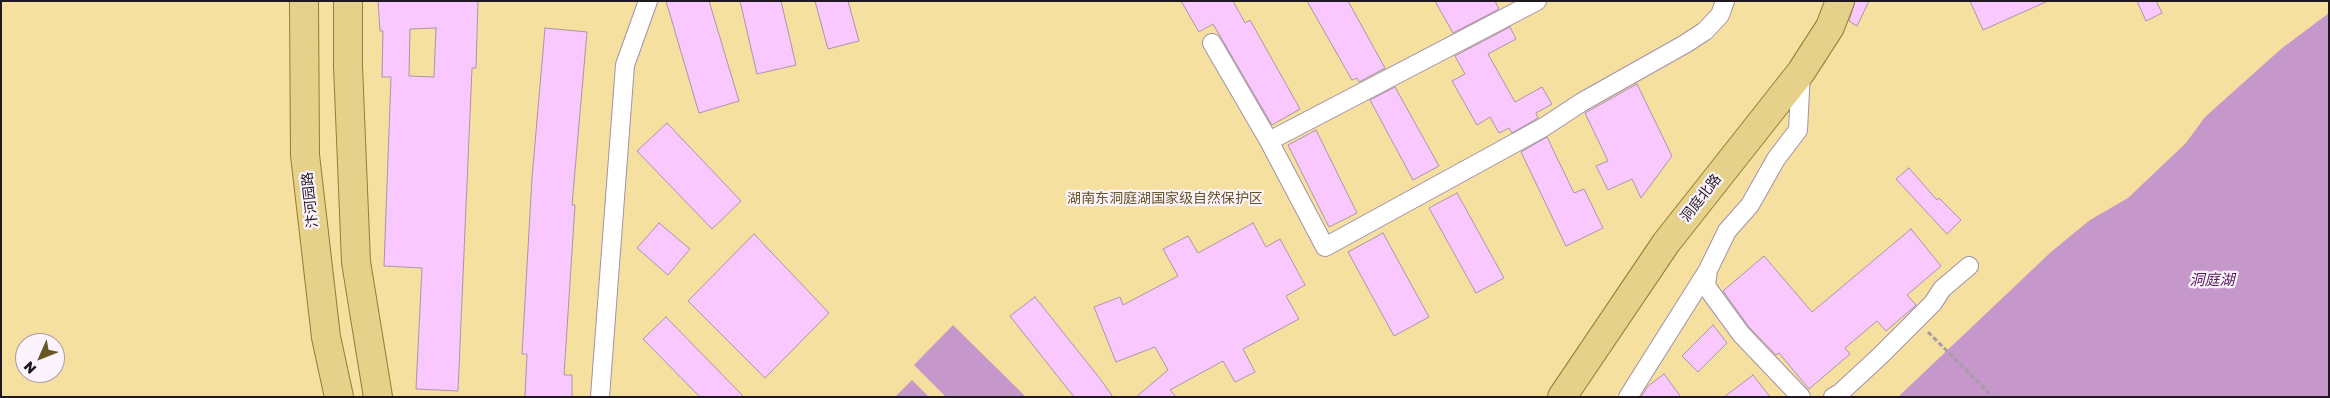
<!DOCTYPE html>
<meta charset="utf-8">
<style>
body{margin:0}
#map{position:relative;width:2330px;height:398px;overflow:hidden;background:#fdf3fe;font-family:"Golos Text",sans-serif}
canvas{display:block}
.frame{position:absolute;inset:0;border:2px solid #201821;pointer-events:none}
.north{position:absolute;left:15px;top:333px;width:50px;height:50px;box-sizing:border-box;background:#fdf3fe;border:1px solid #a59ba6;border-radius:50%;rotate:226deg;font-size:14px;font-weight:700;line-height:20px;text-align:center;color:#201821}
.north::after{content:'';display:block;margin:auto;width:18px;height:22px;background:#675724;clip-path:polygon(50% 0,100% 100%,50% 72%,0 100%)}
</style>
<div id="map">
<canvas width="2330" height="398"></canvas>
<div class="frame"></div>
<div class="north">N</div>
</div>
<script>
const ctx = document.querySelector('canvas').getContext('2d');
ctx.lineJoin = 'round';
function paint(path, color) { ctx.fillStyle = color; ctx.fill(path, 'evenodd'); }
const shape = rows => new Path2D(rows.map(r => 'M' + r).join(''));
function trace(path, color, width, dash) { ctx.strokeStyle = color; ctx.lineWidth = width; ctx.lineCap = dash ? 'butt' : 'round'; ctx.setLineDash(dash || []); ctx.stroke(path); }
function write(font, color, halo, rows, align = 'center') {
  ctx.font = font + ' "Golos Text","Noto Sans SC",sans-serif'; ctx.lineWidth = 4.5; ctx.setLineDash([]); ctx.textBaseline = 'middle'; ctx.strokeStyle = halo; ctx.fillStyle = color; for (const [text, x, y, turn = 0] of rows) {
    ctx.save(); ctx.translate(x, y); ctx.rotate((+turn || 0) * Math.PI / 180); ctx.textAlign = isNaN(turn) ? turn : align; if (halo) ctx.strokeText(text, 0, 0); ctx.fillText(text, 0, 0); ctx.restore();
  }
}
paint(shape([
 [1,1,2329,1,2329,397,1,397],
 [25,343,55,343,55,373,25,373]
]), '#f5e0a0');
paint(shape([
 [2329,13,2329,397,1898,397,2051,252,2090,220,2128,198,2186,143,2205,117,2281,49],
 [953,325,1026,397,946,397,914,365],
 [912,380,929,397,895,397]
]), '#c597cb');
const building = shape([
 [378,1,478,1,476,68,472,68,458,391,416,389,422,268,384,266,391,77,382,77,383,31,380,31,378,1],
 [436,28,434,77,409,76,410,29,436,28],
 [666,1,709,1,739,101,699,113,666,1],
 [740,1,781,1,796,65,757,74,740,1],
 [815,1,848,1,859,41,828,49,815,1],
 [1181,1,1233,1,1245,23,1250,20,1300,109,1272,125,1213,24,1199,32,1181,1],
 [1307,1,1348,1,1385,68,1359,82,1357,78,1352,80,1307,1],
 [1435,1,1495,1,1499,9,1453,33,1435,1],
 [1855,1,1869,1,1857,26,1849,21,1855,1],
 [1970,1,2048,1,1983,30,1970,1],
 [2137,1,2156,1,2162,13,2146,21,2137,1],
 [1510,27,1516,39,1488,54,1515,102,1542,87,1552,104,1536,113,1538,118,1512,133,1509,128,1499,133,1490,117,1477,125,1452,81,1465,74,1455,56,1510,27],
 [545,28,587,32,572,205,575,205,564,375,572,375,572,397,525,397,527,354,522,354,532,178,545,28],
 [1637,84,1672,156,1641,198,1632,179,1608,190,1596,166,1608,161,1585,113,1637,84],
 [1395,87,1439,166,1413,180,1370,100,1395,87],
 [667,123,741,201,712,229,637,151,667,123],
 [1316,130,1357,213,1329,227,1288,145,1316,130],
 [1547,137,1574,193,1584,189,1603,228,1566,246,1521,152,1547,137],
 [1909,168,1937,200,1939,198,1961,220,1947,234,1896,179,1909,168],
 [1457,193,1504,278,1476,293,1429,208,1457,193],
 [659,223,690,249,668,275,637,248,659,223],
 [1253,223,1266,247,1280,239,1305,285,1286,296,1299,319,1243,349,1255,372,1235,382,1223,361,1170,390,1176,397,1136,397,1168,370,1155,347,1116,362,1094,307,1120,297,1123,305,1178,276,1163,249,1188,236,1198,253,1253,223],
 [1911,229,1941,266,1907,295,1916,305,1914,307,1886,331,1877,321,1845,348,1850,354,1809,389,1779,353,1776,355,1749,327,1723,291,1764,256,1812,312,1911,229],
 [1383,233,1429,317,1394,336,1348,252,1383,233],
 [754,234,829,313,765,378,688,301,754,234],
 [1035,297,1101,380,1113,397,1074,397,1010,316,1035,297],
 [666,317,744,397,700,397,643,339,666,317],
 [1713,325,1727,343,1698,372,1682,356,1713,325],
 [1664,374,1681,397,1641,397,1648,386,1664,374],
 [1753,375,1770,397,1724,397,1753,375]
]);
paint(building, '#f8c8fe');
trace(building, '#aa95ad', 1);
const street = shape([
 [1212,43,1269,141,1325,247,1544,127,1582,102,1685,44,1705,31,1720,15,1725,1],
 [1801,72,1798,130,1776,159,1750,205,1727,231,1708,270,1706,286,1741,334,1801,397],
 [1269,141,1537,1],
 [600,397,625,65,648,1],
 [1628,397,1708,270],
 [1833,397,1840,393,1880,356,1933,303,1942,289,1969,266]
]);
const primary = shape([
 [304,1,305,155,326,337,339,397],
 [348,1,348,66,356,262,378,397],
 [1562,397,1666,243,1801,72,1830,27,1840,1]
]);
trace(street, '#a590a8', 20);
trace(primary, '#967c33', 30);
trace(shape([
 [1928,332,1993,397]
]), '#a59ca6', 3, [5, 2.5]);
trace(street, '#fff', 18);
trace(primary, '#e6d18a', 28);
write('14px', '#201821', '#fdf3fe', [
 ["洞庭北路",1701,198,-52],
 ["汴河园路",310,200,-96]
]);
write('14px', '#655523', '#fdf3fe', [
 ["湖南东洞庭湖国家级自然保护区",1165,199]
]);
write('italic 15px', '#511958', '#fdf3fe', [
 ["洞庭湖",2212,280]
]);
</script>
